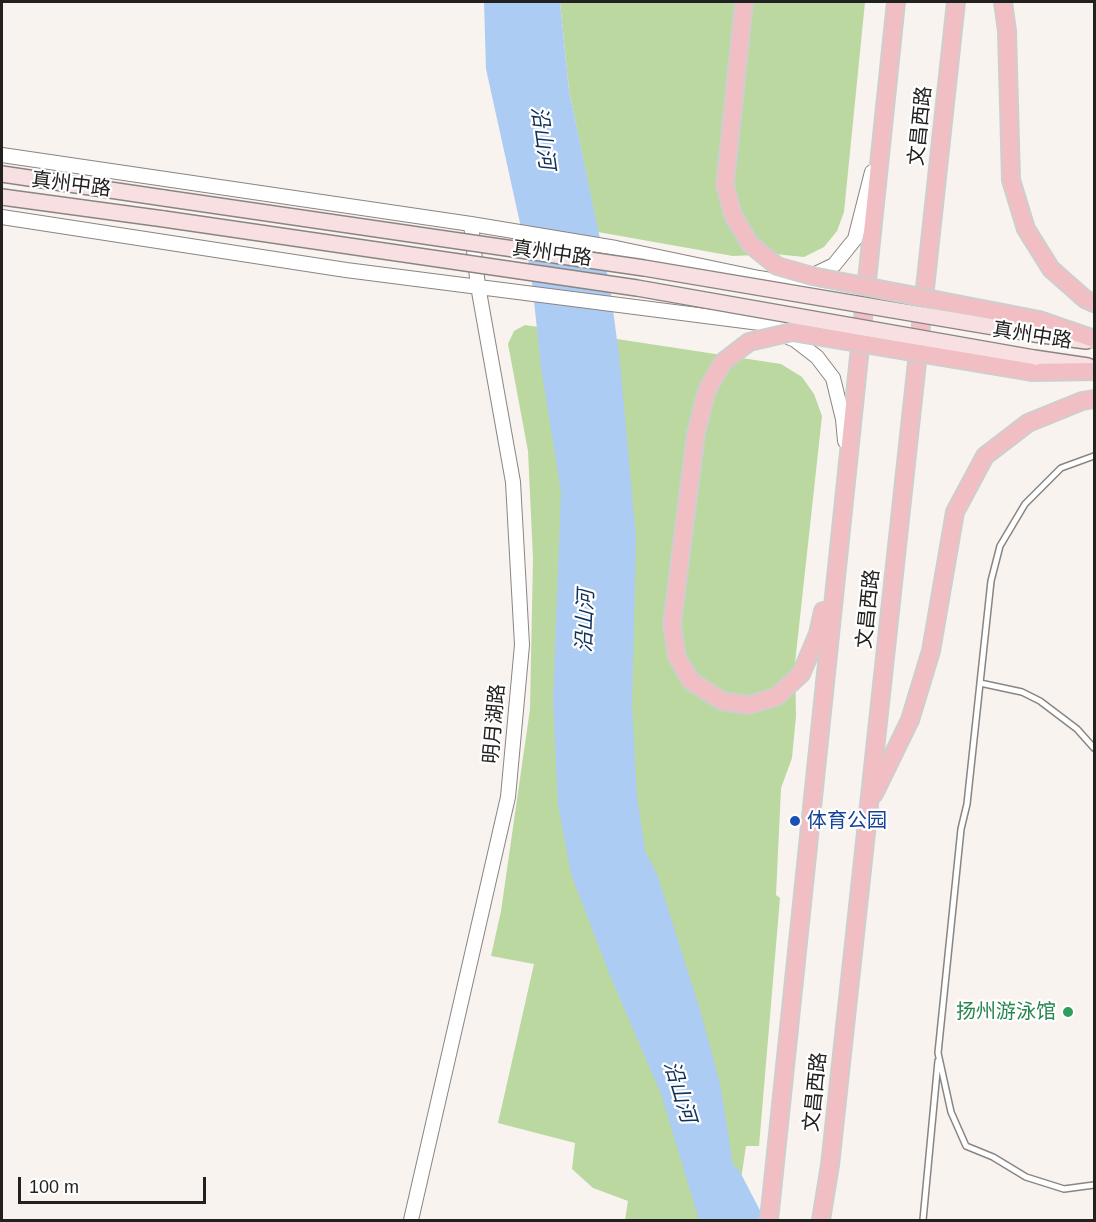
<!DOCTYPE html>
<meta charset="utf-8">
<style>
body{margin:0}
#map{position:relative;width:1096px;height:1222px;overflow:hidden;background:#f8f3ef;font-family:Helvetica,sans-serif}
canvas{display:block}
.frame{position:absolute;inset:0;border:3px solid #232120;pointer-events:none}
.scale{position:absolute;left:18px;top:1177px;width:188px;height:27px;box-sizing:border-box;border:3px solid #232120;border-top:0;padding-left:8px;font-size:18px;line-height:21px;white-space:nowrap;color:#232120;-webkit-text-stroke:4px #fff;paint-order:stroke}
</style>
<div id="map">
<canvas width="1096" height="1222"></canvas>
<div class="frame"></div>
<div class="scale">100 m</div>
</div>
<script>
const ctx = document.querySelector('canvas').getContext('2d');
ctx.lineJoin = 'round';
function paint(path, color) { ctx.fillStyle = color; ctx.fill(path, 'evenodd'); }
const shape = rows => new Path2D(rows.map(r => 'M' + r).join(''));
function trace(path, color, width, dash) { ctx.strokeStyle = color; ctx.lineWidth = width; ctx.lineCap = dash ? 'butt' : 'round'; ctx.setLineDash(dash || []); ctx.stroke(path); }
function write(font, color, halo, rows, align = 'center') {
  ctx.font = font + ' Helvetica,"Noto Sans SC",sans-serif'; ctx.lineWidth = 4.5; ctx.setLineDash([]); ctx.textBaseline = 'middle'; ctx.strokeStyle = halo; ctx.fillStyle = color; for (const [text, x, y, turn = 0] of rows) {
    ctx.save(); ctx.translate(x, y); ctx.rotate((+turn || 0) * Math.PI / 180); ctx.textAlign = isNaN(turn) ? turn : align; if (halo) ctx.strokeText(text, 0, 0); ctx.fillText(text, 0, 0); ctx.restore();
  }
}
paint(shape([
 [560,2,865,2,844,212,837,231,824,247,804,257,775,254,733,256,598,232,569,90],
 [525,325,781,364,802,377,814,394,822,416,795,663,796,716,792,758,781,788,776,895,780,898,759,1146,746,1146,735,1220,625,1220,628,1201,593,1188,572,1169,575,1143,498,1123,534,964,491,956,501,911,530,709,533,558,528,451,508,344,514,331]
]), '#bad8a0');
paint(shape([
 [484,2,560,2,569,90,610,287,620,363,636,538,632,704,637,796,645,851,657,874,700,1010,720,1083,733,1165,739,1170,765,1220,699,1220,661,1094,611,978,571,874,558,805,553,700,561,492,541,367,531,273,486,69]
]), '#adccf4');
const service = shape([
 [1094,456,1061,468,1025,504,1000,546,991,581,967,804,961,829,938,1053,951,1112,966,1146,993,1157,1026,1177,1064,1189,1094,1185],
 [980,683,1022,692,1040,701,1077,729,1094,748],
 [923,1220,938,1061]
]);
const tertiary = shape([
 [2,155,471,224,616,248,759,278,923,306],
 [2,217,346,270,799,328],
 [809,277,834,265,855,239,872,172],
 [781,334,795,340,817,357,833,378,843,419,845,441],
 [411,1220,508,797,522,645,513,482,478,286,471,224]
]);
const secondary = shape([
 [2,174,164,198],
 [2,197,164,219],
 [1035,334,1086,341],
 [1034,358,1088,366]
]);
const primary = shape([
 [1003,2,1007,31,1011,180,1026,229,1051,269,1085,299,1094,303],
 [1039,320,1094,339],
 [1032,372,1094,371],
 [691,681,722,701,748,705,776,697,801,674,818,634,823,611],
 [874,794,910,720,931,651,955,512,985,456,1028,423,1082,401,1094,399],
 [769,1220,896,2],
 [821,1220,830,1165,956,2]
]);
trace(service, '#8a8583', 8);
trace(tertiary, '#8a8583', 16);
trace(secondary, '#8a8583', 18);
trace(primary, '#cfcece', 20);
trace(service, '#fff', 5);
trace(tertiary, '#fff', 14);
trace(secondary, '#f8dfe1', 15);
trace(primary, '#f1bfc3', 16);
const secondaryBridge = shape([
 [164,198,644,268,1035,334],
 [164,219,637,288,1034,358]
]);
const primaryBridge = shape([
 [744,2,725,185,733,215,750,244,777,266,812,276,1039,320],
 [691,681,677,657,672,624,696,433,707,390,723,362,749,342,792,332,1032,372]
]);
trace(secondaryBridge, '#8a8583', 18, []);
trace(primaryBridge, '#cfcece', 20, []);
trace(secondaryBridge, '#f8dfe1', 15);
trace(primaryBridge, '#f1bfc3', 16);
for (const [x, y, r, color] of [
 [795,821,6,"#1a4fb4"],
 [1068,1012,6,"#2e9e5b"]
]) { const dot = new Path2D(); dot.arc(x, y, r, 0, 2 * Math.PI); ctx.fillStyle = color; ctx.fill(dot); trace(dot, '#fff', 2); }
write('20px', '#232120', '#fff', [
 ["文昌西路",921,126,-84],
 ["真州中路",71,185,7],
 ["真州中路",552,254,8],
 ["真州中路",1032,336,9],
 ["文昌西路",869,609,-84],
 ["明月湖路",495,724,-85],
 ["文昌西路",816,1092,-84]
]);
write('20px', '#164399', '#fff', [
 ["体育公园",807,821]
], 'left');
write('20px', '#27864d', '#fff', [
 ["扬州游泳馆",1056,1012]
], 'right');
write('italic 21px', '#10315b', '#fff', [
 ["沿山河",542,138,82],
 ["沿山河",586,621,-88],
 ["沿山河",679,1092,73]
]);
</script>
